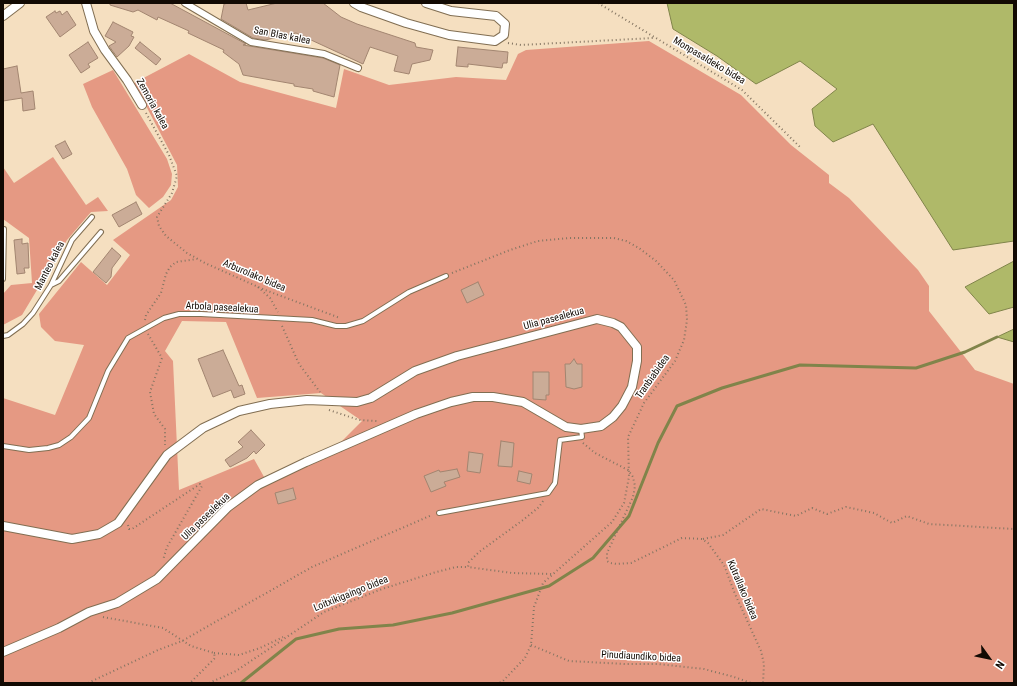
<!DOCTYPE html>
<style>
body{margin:0}
#map{position:relative;width:1017px;height:686px;overflow:hidden;background:#f5dfc0;font-family:"Roboto Condensed",sans-serif}
canvas{display:block}
.frame{position:absolute;inset:0;border:4px solid #120a03;pointer-events:none}
.north{position:absolute;left:969px;top:638px;width:40px;height:40px;-webkit-text-stroke:3px #fff;paint-order:stroke;rotate:123deg;font-size:11px;font-weight:700;line-height:16px;text-align:center;color:#120a03}
.north::after{content:'';display:block;margin:auto;width:14px;height:18px;background:#120a03;clip-path:polygon(50% 0,100% 100%,50% 72%,0 100%)}
</style>
<div id="map">
<canvas width="1017" height="686"></canvas>
<div class="frame"></div>
<div class="north">N</div>
</div>
<script>
const ctx = document.querySelector('canvas').getContext('2d');
ctx.lineJoin = 'round';
function paint(path, color) { ctx.fillStyle = color; ctx.fill(path, 'evenodd'); }
const shape = rows => new Path2D(rows.map(r => 'M' + r).join(''));
function trace(path, color, width, dash) { ctx.strokeStyle = color; ctx.lineWidth = width; ctx.lineCap = dash ? 'butt' : 'round'; ctx.setLineDash(dash || []); ctx.stroke(path); }
function write(font, color, halo, rows, align = 'center') {
  ctx.font = font + ' "Roboto Condensed",sans-serif'; ctx.lineWidth = 3; ctx.setLineDash([]); ctx.textBaseline = 'middle'; ctx.strokeStyle = halo; ctx.fillStyle = color; for (const [text, x, y, turn = 0] of rows) {
    ctx.save(); ctx.translate(x, y); ctx.rotate((+turn || 0) * Math.PI / 180); ctx.textAlign = isNaN(turn) ? turn : align; if (halo) ctx.strokeText(text, 0, 0); ctx.fillText(text, 0, 0); ctx.restore();
  }
}
paint(shape([
 [649,41,741,95,791,145,829,175,829,183,849,198,918,270,929,286,929,311,975,370,1014,384,1014,683,3,683,3,398,55,415,84,345,55,341,41,327,39,314,81,262,107,285,130,255,113,240,171,200,178,187,177,165,134,83,189,54,240,82,336,108,344,69,389,85,456,77,506,80,518,54,526,50],
 [182,321,226,322,257,398,321,393,362,421,339,444,340,451,268,484,254,459,179,490,173,361,165,351],
 [113,70,167,159,172,174,171,185,163,197,149,208,136,195,127,169,92,107,83,84],
 [53,157,86,205,98,197,108,211,91,212,67,240,22,315,3,325,3,294,11,285,32,283,29,238,3,219,3,167,14,183]
]), '#e59983');
const water = shape([
 [667,3,1014,3,1014,241,953,250,873,124,833,142,815,126,812,109,837,89,800,61,756,84,717,56,673,29,667,3],
 [1014,261,1014,307,989,314,965,287,1014,261],
 [1014,329,1014,342,997,337,1014,329]
]);
paint(water, '#afb969');
trace(water, '#80844a', 1);
trace(shape([
 [241,683,296,639,339,629,393,625,452,613,549,586,593,558,629,516,658,443,677,406,722,388,800,365,916,368,965,352,997,337]
]), '#80844a', 3);
const building = shape([
 [110,3,170,3,246,44,243,45,323,58,340,65,334,97,313,91,313,89,294,86,294,84,243,75,239,64,223,52,224,50,188,33,189,31,158,17,157,20,138,10,133,12,110,5,110,3],
 [229,3,246,3,248,10,277,3,323,3,341,17,357,24,415,43,416,47,433,50,430,60,412,64,409,74,394,71,398,56,370,47,363,64,296,33,265,40,253,38,221,19,224,4,229,3],
 [55,11,56,13,60,11,62,15,67,11,76,25,60,37,46,17,55,11],
 [113,22,133,32,131,36,134,37,129,46,117,57,109,46,116,42,105,36,113,22],
 [88,42,98,58,88,64,90,67,81,73,69,55,88,42],
 [140,42,161,59,156,65,135,48,140,42],
 [458,47,508,52,507,63,503,63,502,68,468,64,468,67,456,66,458,47],
 [17,66,21,93,33,91,35,109,23,111,22,98,3,101,3,69,17,66],
 [65,141,72,154,63,159,55,146,65,141],
 [136,202,142,214,119,227,112,215,136,202],
 [22,239,22,244,28,243,29,268,24,268,25,273,17,274,14,240,22,239],
 [112,248,121,256,112,268,111,277,106,283,93,272,112,248],
 [478,282,484,295,467,303,461,290,478,282],
 [223,350,239,386,242,385,245,394,234,398,231,390,213,397,198,359,223,350],
 [574,359,577,364,582,364,582,387,574,389,566,387,565,364,570,364,574,359],
 [533,372,549,372,549,395,546,395,546,400,533,399,533,372],
 [251,430,265,445,256,454,254,451,247,458,230,467,225,460,243,447,238,442,251,430],
 [501,441,514,443,512,467,498,466,501,441],
 [469,452,483,454,480,473,467,471,469,452],
 [457,469,460,477,444,482,446,486,431,492,424,476,439,470,440,472,457,469],
 [519,471,532,474,530,484,517,481,519,471],
 [293,488,296,499,278,504,275,493,293,488]
]);
paint(building, '#cbac97');
trace(building, '#a28570', 1);
const service = shape([
 [3,279,4,229],
 [51,285,59,281,101,232],
 [3,336,8,335,23,324,33,313,51,285,72,240,92,217],
 [3,446,29,450,48,448,59,445,71,437,89,418,108,371,128,338,164,318,179,314,201,314,312,320,336,326,346,326,363,321,409,292,446,276],
 [439,513,548,493,555,483,560,440,582,437,581,429]
]);
const pedestrian = shape([
 [185,3,251,42,324,54,358,68]
]);
const minor = shape([
 [86,3,94,31,105,50,127,80,142,105],
 [354,3,361,7,406,23,449,35,495,41,504,35,505,24,496,16,451,11,426,3],
 [3,16,20,3],
 [3,526,72,539,99,534,118,523,167,455,203,428,239,411,270,404,307,400,357,402,371,398,415,371,457,356,597,319,613,323,621,327,637,347,637,361,632,387,622,406,613,417,601,426,581,429,566,427,523,402,493,397,473,397,451,402,416,414,306,462,258,485,228,507,157,579,117,603,89,612,59,628,3,652]
]);
trace(service, '#816e52', 6);
trace(pedestrian, '#816e52', 8);
trace(minor, '#816e52', 10);
trace(shape([
 [598,3,742,90,800,147],
 [508,43,521,45,653,38],
 [146,113,169,155,177,176,172,193,157,217,159,226,166,236,187,253,205,263,265,290,340,318],
 [452,273,510,250,538,241,569,238,614,238,626,241,639,248,656,261,674,280,686,305,687,320,684,340,675,361,644,403,628,437,629,477,624,503,612,522,543,583,534,607,531,645,525,658,502,682,498,683],
 [258,287,270,298,278,312],
 [145,320,146,315,161,293,166,274,170,267,176,262,197,259],
 [282,326,299,364,320,392],
 [148,334,162,358,150,392,154,414,165,429,165,445],
 [329,410,359,420,377,421],
 [583,443,595,453,628,470,633,477,635,486,633,497,607,553,607,561,610,563,617,564,631,563,682,538,702,539,708,543,724,565,735,594,761,651,764,664,763,683],
 [543,501,539,507,523,520,479,552,469,562,468,567,512,573,552,574],
 [128,525,129,529,132,529,197,486,200,484,202,486,167,547,163,560],
 [703,539,723,535,761,509,796,516,812,508,827,514,846,507,874,513,892,523,907,516,929,524,1014,529],
 [103,617,163,628,191,646,214,653,215,658,190,683],
 [531,645,569,661,625,664,658,664,704,669,734,677,751,683],
 [214,653,239,655,260,648,283,637],
 [88,683,158,650,182,641,312,567,432,515],
 [209,683,236,671,324,612,382,589,433,573,456,567,468,567]
]), '#847562', 2, [1, 3]);
trace(service, '#fff', 4);
trace(pedestrian, '#fff', 6);
trace(minor, '#fff', 8);
write('10px', '#120a03', '#fff', [
 ["San Blas kalea",282,36,11],
 ["Monpasaldeko bidea",709,61,31],
 ["Zemoria kalea",152,104,61],
 ["Manteo kalea",50,266,-63],
 ["Arburolako bidea",254,276,23],
 ["Arbola pasealekua",222,308,3],
 ["Ulia pasealekua",554,319,-15],
 ["Tranbiabidea",653,377,-55],
 ["Ulia pasealekua",206,517,-44],
 ["Kutrallako bidea",742,590,67],
 ["Loitxikigaingo bidea",351,594,-22],
 ["Pinudiaundiko bidea",641,657,3]
]);
</script>
